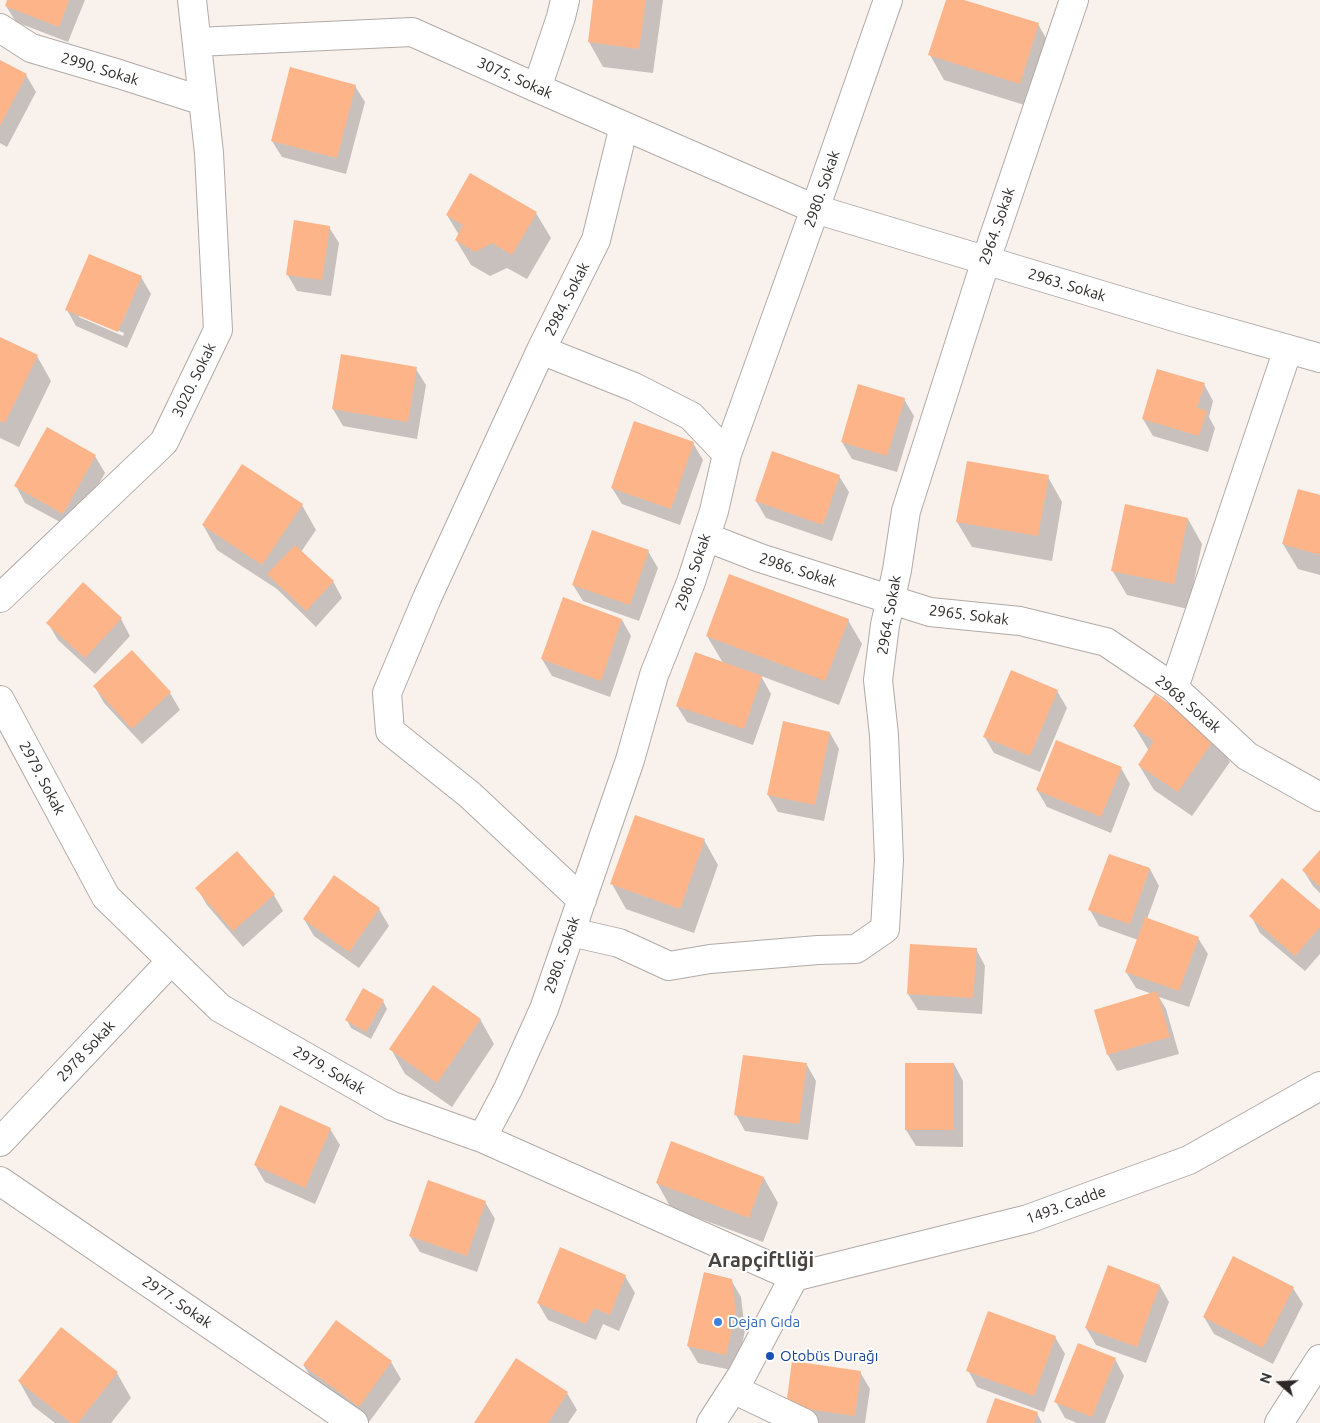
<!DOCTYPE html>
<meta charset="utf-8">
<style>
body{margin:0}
#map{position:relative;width:1320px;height:1423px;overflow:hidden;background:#f9f1ec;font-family:Ubuntu,sans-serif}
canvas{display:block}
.north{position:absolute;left:1255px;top:1358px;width:50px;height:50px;-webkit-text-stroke:4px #fff;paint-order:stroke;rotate:289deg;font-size:14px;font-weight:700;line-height:20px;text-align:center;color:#2b2827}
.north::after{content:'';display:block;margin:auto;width:18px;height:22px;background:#2b2827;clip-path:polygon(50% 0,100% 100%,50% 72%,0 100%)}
</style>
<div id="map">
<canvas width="1320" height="1423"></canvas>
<div class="north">N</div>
</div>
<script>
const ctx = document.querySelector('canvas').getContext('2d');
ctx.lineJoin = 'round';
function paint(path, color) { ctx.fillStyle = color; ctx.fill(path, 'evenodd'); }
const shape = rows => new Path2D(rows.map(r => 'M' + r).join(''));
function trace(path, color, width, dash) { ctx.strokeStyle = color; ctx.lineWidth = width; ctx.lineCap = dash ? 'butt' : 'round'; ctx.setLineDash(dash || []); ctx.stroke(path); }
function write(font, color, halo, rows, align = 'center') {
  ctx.font = font + ' Ubuntu,sans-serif'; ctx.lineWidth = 4; ctx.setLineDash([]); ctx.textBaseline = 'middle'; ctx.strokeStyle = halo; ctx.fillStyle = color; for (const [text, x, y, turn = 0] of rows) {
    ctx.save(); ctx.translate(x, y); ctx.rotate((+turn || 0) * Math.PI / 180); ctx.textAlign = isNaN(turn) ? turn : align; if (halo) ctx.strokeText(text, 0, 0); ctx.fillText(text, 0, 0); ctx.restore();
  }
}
paint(shape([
 [8,0,85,0,68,42,16,22,6,6],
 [595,0,663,0,653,73,603,67,589,42],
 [947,0,960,0,1038,24,1052,49,1034,108,944,80,930,55],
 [0,61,26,75,36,92,7,147,0,143],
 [355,86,365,102,346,174,282,157,272,141],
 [536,213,551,238,527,279,507,268,490,276,471,265,456,240,459,235,447,215],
 [329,227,339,243,331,296,297,291,287,274],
 [141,277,151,294,127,348,76,326,67,310],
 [79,314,124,333,123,336,79,317],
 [0,338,37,356,51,381,19,447,0,438],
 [416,369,426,385,417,439,343,426,333,409],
 [1204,384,1213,401,1209,417,1215,428,1208,452,1153,436,1143,419],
 [904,399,914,416,897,472,852,459,842,442],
 [693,443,703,460,680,525,622,504,612,488],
 [95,456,105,473,73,529,25,503,16,486],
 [839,476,849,492,832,541,766,518,756,501],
 [1048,477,1062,502,1052,561,972,547,957,522],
 [1320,497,1320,575,1298,569,1283,544],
 [302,505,316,530,301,552,333,581,342,598,316,627,277,589,217,550,203,525],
 [1188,519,1202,544,1188,609,1127,595,1112,570],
 [648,551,658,568,639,621,583,601,573,585],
 [121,619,130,636,95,674,58,640,48,623],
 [622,620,631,636,610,697,552,676,542,659],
 [848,620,862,644,839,705,761,676,771,694,753,745,687,722,677,706,723,663,707,636],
 [132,652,170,693,180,710,142,744,104,703,95,687],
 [1012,672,1057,691,1067,708,1040,772,994,753,984,736],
 [1134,726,1215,737,1230,762,1192,816,1154,790,1139,765,1149,751],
 [830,733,839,749,824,821,778,812,768,795],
 [1121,768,1130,784,1111,833,1047,807,1037,790],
 [704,840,718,865,694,933,626,909,612,884],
 [1320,852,1320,893,1313,886,1303,870],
 [1109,855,1150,869,1159,886,1147,919,1198,938,1208,954,1189,1007,1159,997,1166,1009,1179,1054,1117,1071,1108,1055,1095,1010,1152,994,1136,988,1126,972,1138,940,1099,926,1090,910],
 [335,877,379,909,389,926,359,968,314,936,304,919],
 [197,888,274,895,283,911,243,947,207,905],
 [1320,912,1320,954,1305,971,1260,933,1251,916],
 [976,949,985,966,982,1014,918,1010,908,994],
 [383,1001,387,1009,371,1039,351,1028,347,1020],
 [480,1019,494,1044,452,1107,405,1074,391,1049],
 [954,1064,963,1081,963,1147,916,1146,906,1130],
 [807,1065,816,1081,808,1140,745,1131,736,1115],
 [330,1129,340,1145,315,1204,265,1182,255,1165],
 [764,1178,778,1203,763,1242,671,1208,657,1183],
 [485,1202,495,1219,477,1272,420,1252,410,1236],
 [625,1276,635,1293,619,1331,603,1324,596,1340,548,1320,538,1303],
 [731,1280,741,1297,745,1331,736,1371,698,1363,688,1346],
 [1160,1286,1169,1302,1146,1363,1096,1345,1086,1328],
 [1293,1288,1303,1304,1273,1364,1214,1334,1204,1317],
 [1055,1337,1065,1354,1044,1412,977,1387,968,1370],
 [1115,1359,1124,1376,1105,1423,1077,1423,1065,1418,1056,1402],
 [517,1360,567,1393,577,1410,568,1423,475,1423],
 [391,1362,401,1379,369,1422,314,1382,304,1366],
 [793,1363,860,1372,870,1389,865,1423,804,1423],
 [117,1373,131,1398,111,1423,55,1423,33,1406,19,1381],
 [1037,1413,1042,1423,987,1423]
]), '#0003');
paint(shape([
 [7,0,69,0,59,27,5,6],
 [593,0,646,0,639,49,588,42],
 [946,0,964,0,1039,23,1020,84,928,55],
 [0,60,27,74,0,126],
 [290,67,356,85,337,158,271,141],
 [470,173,537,212,512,255,492,243,475,252,455,240,463,225,446,215],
 [294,220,330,226,322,280,286,275],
 [89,254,142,276,118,332,65,310],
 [0,337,38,355,5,423,0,421],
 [341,354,417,367,408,422,332,409],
 [1157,369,1205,383,1197,408,1207,411,1199,436,1142,419],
 [858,384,905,398,887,456,841,442],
 [634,421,694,442,671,509,611,488],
 [47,427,96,455,63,514,14,486],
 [772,451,840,475,823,525,755,501],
 [967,461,1049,475,1038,536,956,522],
 [242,464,303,504,262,565,202,525],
 [1298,489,1320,495,1320,555,1282,544],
 [1125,504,1188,518,1174,584,1111,571],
 [592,530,649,550,630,605,572,585],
 [295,545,334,581,306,611,267,574],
 [729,574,849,619,825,681,706,636],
 [83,582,122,618,85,658,46,623],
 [563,597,622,619,601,681,541,659],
 [132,650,171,692,132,729,93,686],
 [695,652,762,676,744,729,676,706],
 [1011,670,1058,690,1030,756,983,737],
 [1155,694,1216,737,1178,792,1138,765,1154,741,1133,726],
 [783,721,830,732,815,805,767,795],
 [1056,740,1122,767,1101,817,1036,790],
 [635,815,705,839,680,909,610,884],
 [1320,850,1320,887,1302,870],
 [237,851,275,894,233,931,195,888],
 [1109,854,1150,868,1130,924,1088,910],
 [334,875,380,908,349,952,303,919],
 [1282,878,1320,910,1320,927,1295,956,1249,916],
 [1145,917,1199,937,1179,991,1125,972],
 [910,944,977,948,973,998,907,994],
 [433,985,481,1019,437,1083,389,1049],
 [363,988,384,1000,366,1032,345,1020],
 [1157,991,1170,1037,1107,1055,1094,1010],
 [743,1055,807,1063,799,1124,734,1115],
 [905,1063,954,1063,954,1130,905,1130],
 [280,1105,331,1128,305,1188,254,1165],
 [671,1141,764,1177,749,1218,656,1183],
 [428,1180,486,1201,467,1256,409,1236],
 [560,1247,626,1275,610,1315,594,1308,586,1324,537,1303],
 [1233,1256,1294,1287,1263,1348,1203,1317],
 [1108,1265,1160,1285,1137,1347,1085,1328],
 [704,1272,732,1279,736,1313,726,1355,687,1346],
 [988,1311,1056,1336,1034,1396,966,1371],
 [336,1320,392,1361,359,1407,303,1365],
 [61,1327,118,1372,78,1423,71,1423,18,1381],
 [1078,1343,1116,1358,1092,1417,1054,1402],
 [516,1358,568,1392,548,1423,474,1423],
 [792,1361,861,1371,855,1416,786,1406],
 [995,1398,1038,1412,1034,1423,986,1423]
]), '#fdb489');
const minor = shape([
 [0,28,31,48,119,74,203,101],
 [197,42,412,32,537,88,815,209,1181,319,1320,358],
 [537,88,561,17,565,0],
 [624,126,596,240,541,350,634,387,691,416,727,454],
 [541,350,427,598,387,693,390,731,470,795,582,900],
 [706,537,760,558,930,612,1020,621,1106,642,1174,688,1247,756,1320,797],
 [0,598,164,442,218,330,209,153,192,0],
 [1174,688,1288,349],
 [0,700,106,897,220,1008,392,1106,482,1138,794,1277],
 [571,932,619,943,669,966,710,959,818,950,856,949,885,929,889,860,884,735,878,680,885,625,897,570,906,511,986,260,1074,0],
 [482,1138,508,1089,544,1009,630,760,654,675,691,582,714,511,727,454,815,209,888,0],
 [0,1142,171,961],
 [0,1181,354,1423],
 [794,1277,1028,1219,1189,1160,1320,1086],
 [733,1389,804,1423],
 [711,1423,742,1375,794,1277],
 [1279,1423,1320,1359]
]);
trace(minor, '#b1aaa6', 30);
trace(minor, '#fff', 28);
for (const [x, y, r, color] of [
 [718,1322,5,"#3f7fe0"],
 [770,1356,5,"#1a4fb4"]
]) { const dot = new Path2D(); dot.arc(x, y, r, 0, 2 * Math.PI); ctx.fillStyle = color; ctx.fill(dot); trace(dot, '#fff', 2); }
write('15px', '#2b2827', '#fff', [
 ["2990. Sokak",100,69,17],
 ["3075. Sokak",515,78,24],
 ["2980. Sokak",822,189,-71],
 ["2964. Sokak",997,226,-71],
 ["2963. Sokak",1067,285,17],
 ["2984. Sokak",567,299,-63],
 ["3020. Sokak",194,380,-64],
 ["2986. Sokak",798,570,18],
 ["2980. Sokak",693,572,-71],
 ["2964. Sokak",889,615,-80],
 ["2965. Sokak",969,615,7],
 ["2968. Sokak",1188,704,40],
 ["2979. Sokak",42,778,62],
 ["2980. Sokak",562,955,-71],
 ["2978 Sokak",86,1051,-47],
 ["2979. Sokak",329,1070,30],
 ["1493. Cadde",1066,1205,-20],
 ["2977. Sokak",177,1302,34]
]);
write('15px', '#366cbe', '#fff', [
 ["Dejan Gıda",728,1322]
], 'left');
write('15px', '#164399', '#fff', [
 ["Otobüs Durağı",780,1356]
], 'left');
write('bold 20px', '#4a4441', '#fff', [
 ["Arapçiftliği",761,1260]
]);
</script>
